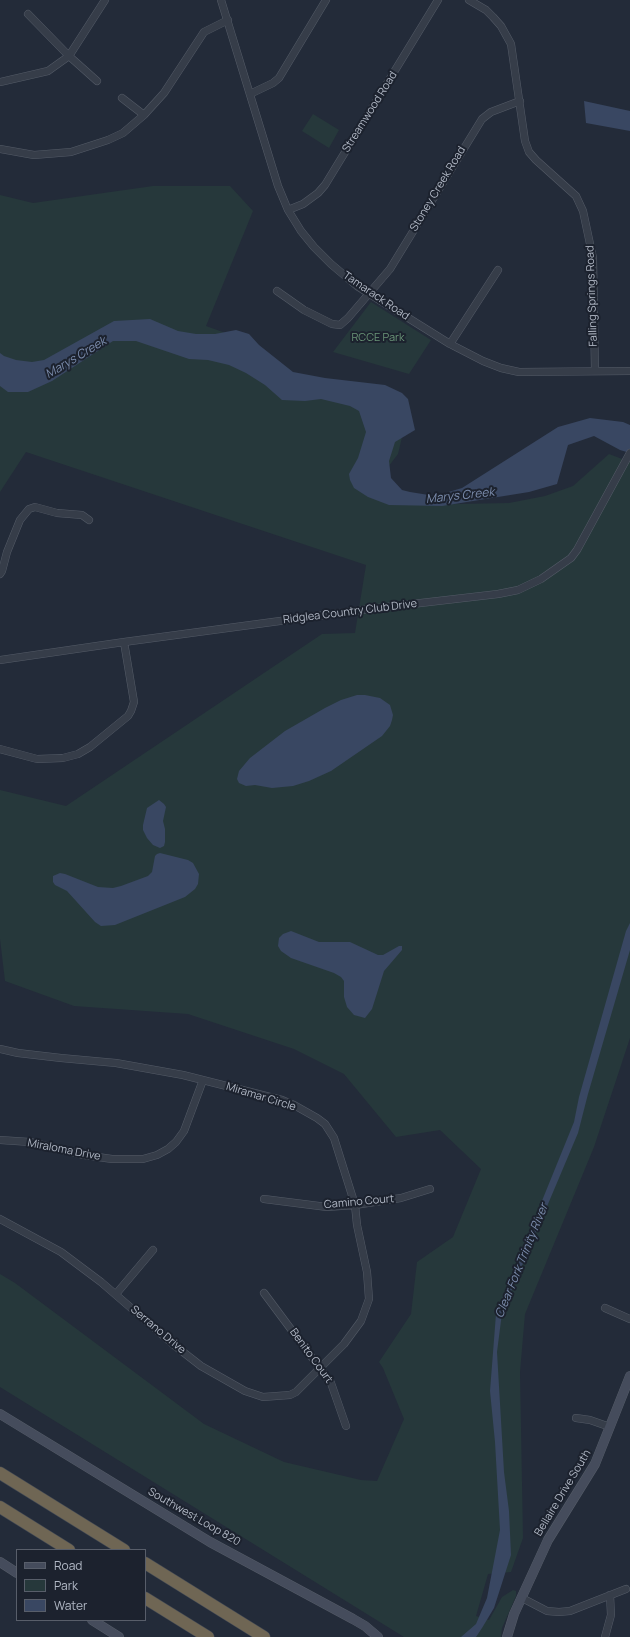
<!DOCTYPE html>
<style>
body{margin:0}
#map{position:relative;width:630px;height:1637px;overflow:hidden;background:#232b39;font-family:Manrope,sans-serif}
canvas{display:block}
.legend{position:absolute;left:16px;top:1549px;width:130px;height:72px;box-sizing:border-box;background:#1c222e;border:1px solid #585e6a;margin:0;padding:5px 7px;list-style:none;font-size:12px;color:#b1b8c5}
.legend li{display:flex;align-items:center;gap:8px;height:20px}
.legend b{width:20px;border:1px solid #585e6a}
</style>
<div id="map">
<canvas width="630" height="1637"></canvas>
<ul class="legend">
<li><b style="height:5px;background:#454c5c"></b>Road</li>
<li><b style="height:11px;background:#26383b"></b>Park</li>
<li><b style="height:11px;background:#394762"></b>Water</li>
</ul>
</div>
<script>
const ctx = document.querySelector('canvas').getContext('2d');
ctx.lineJoin = 'round';
function paint(path, color) { ctx.fillStyle = color; ctx.fill(path, 'evenodd'); }
const shape = rows => new Path2D(rows.map(r => 'M' + r).join(''));
function trace(path, color, width, dash) { ctx.strokeStyle = color; ctx.lineWidth = width; ctx.lineCap = dash ? 'butt' : 'round'; ctx.setLineDash(dash || []); ctx.stroke(path); }
function write(font, color, halo, rows, align = 'center') {
  ctx.font = font + ' Manrope,sans-serif'; ctx.lineWidth = 4; ctx.setLineDash([]); ctx.textBaseline = 'middle'; ctx.strokeStyle = halo; ctx.fillStyle = color; for (const [text, x, y, turn = 0] of rows) {
    ctx.save(); ctx.translate(x, y); ctx.rotate((+turn || 0) * Math.PI / 180); ctx.textAlign = isNaN(turn) ? turn : align; if (halo) ctx.strokeText(text, 0, 0); ctx.fillText(text, 0, 0); ctx.restore();
  }
}
paint(shape([
 [313,114,339,130,329,148,302,131],
 [153,186,230,186,253,211,206,326,259,345,261,354,339,399,405,425,398,454,385,471,409,505,509,503,545,496,573,486,609,454,630,462,630,1038,594,1147,525,1314,520,1372,523,1538,511,1572,488,1574,476,1616,489,1620,502,1597,513,1590,516,1591,516,1596,502,1628,501,1637,404,1637,0,1387,0,1274,15,1283,204,1424,284,1462,361,1480,377,1481,404,1419,383,1368,379,1362,411,1314,417,1262,453,1237,481,1169,440,1130,396,1137,344,1074,294,1049,188,1014,74,1006,5,981,0,939,0,790,66,806,322,634,355,633,366,565,26,452,0,492,0,195,33,203],
 [371,302,431,340,409,374,333,352]
]), '#26383b');
paint(shape([
 [584,101,630,111,630,131,586,123],
 [150,319,178,331,196,334,215,334,236,330,249,334,259,345,293,372,325,378,385,385,402,393,408,399,415,430,395,442,389,461,391,478,402,490,410,492,435,496,462,488,558,427,590,418,623,422,630,425,630,453,620,450,594,436,568,445,557,484,529,492,442,506,389,505,368,497,354,488,350,480,349,474,358,458,366,432,359,411,350,406,321,399,305,401,282,400,265,385,246,373,229,365,208,360,189,359,136,341,113,341,52,381,28,392,8,392,0,386,0,353,4,356,16,360,32,362,44,360,114,321],
 [357,695,365,695,380,698,390,705,393,715,392,720,390,726,382,736,331,771,309,781,293,786,272,788,255,785,246,786,239,783,237,779,239,771,250,758,285,731,325,708,341,700],
 [159,800,164,804,166,807,163,821,165,829,165,842,164,846,160,848,153,845,147,838,143,830,143,825,147,808],
 [160,853,188,860,193,863,199,874,198,884,195,889,185,897,115,925,101,926,95,922,67,891,55,885,53,882,53,876,60,873,65,874,98,887,113,888,121,886,148,876,152,872,155,856,157,854],
 [630,923,630,950,588,1094,578,1133,502,1313,497,1352,504,1472,509,1511,511,1555,494,1608,482,1628,476,1637,461,1637,476,1624,487,1598,500,1530,495,1442,490,1391,496,1314,574,1122,579,1097,626,931],
 [291,931,319,942,350,942,378,955,383,955,399,946,402,946,402,950,384,971,372,1009,365,1018,354,1015,347,1007,344,997,344,981,341,977,334,973,291,958,281,951,278,946,279,938,283,934]
]), '#394762');
const street = shape([
 [221,0,278,186,288,210,301,231,314,247,331,264,357,286,450,344,483,361,501,368,519,372,630,371],
 [469,0,486,10,493,17,501,26,511,44,525,141,529,152,536,160,576,196,583,211,593,258,595,371],
 [28,14,69,56,97,81],
 [0,82,48,71,69,56,105,0],
 [250,94,273,83,279,78,326,0],
 [122,98,144,115],
 [0,149,34,155,71,152,108,140,123,133,144,115,164,93,204,32,228,20],
 [288,210,303,204,318,193,325,185,438,0],
 [277,291,304,310,332,324,340,325,348,318,390,269,482,119,491,112,520,101],
 [450,344,498,270],
 [0,574,2,571,7,552,20,520,29,509,35,507,57,513,82,515,89,520],
 [0,660,124,642,369,609,498,594,518,590,541,579,571,558,577,550,630,453],
 [0,749,37,759,63,758,78,754,90,747,128,716,131,711,134,702,124,642],
 [0,1049,18,1053,61,1058,116,1063,183,1075,282,1100,294,1105,317,1118,325,1124,334,1138,355,1205,357,1225,367,1272,369,1299,361,1321,344,1344,296,1392,290,1395,263,1397,245,1391,201,1366,174,1345,101,1282,61,1252,0,1219],
 [0,1140,30,1142,84,1155,112,1159,143,1159,157,1155,168,1149,176,1142,184,1131,203,1080],
 [264,1199,327,1207,355,1205,401,1198,430,1189],
 [264,1293,331,1383,346,1426],
 [116,1294,153,1250],
 [605,1308,630,1319],
 [576,1418,590,1420,610,1427],
 [522,1598,547,1611,559,1612,570,1611,626,1589],
 [605,1637,611,1615,610,1595]
]);
const secondary = shape([
 [0,1414,210,1542,353,1619,365,1626,378,1637],
 [0,1562,17,1573],
 [92,1620,119,1637],
 [507,1637,514,1614,548,1540,595,1464,630,1376]
]);
const highway = shape([
 [0,1473,124,1550],
 [0,1507,69,1550],
 [145,1563,264,1637],
 [145,1598,208,1637]
]);
trace(street, '#545b67', 8);
trace(secondary, '#545b67', 10);
trace(highway, '#414854', 13);
trace(street, '#363d49', 7);
trace(secondary, '#454c5c', 9);
trace(highway, '#6f6654', 12);
write('11px', '#b1b8c5', '#1c222e', [
 ["Streamwood Road",370,112,-58],
 ["Stoney Creek Road",438,189,-59],
 ["Tamarack Road",376,296,34],
 ["Falling Springs Road",592,296,-92],
 ["Ridglea Country Club Drive",350,612,-7],
 ["Miramar Circle",261,1097,17],
 ["Miraloma Drive",64,1150,11],
 ["Camino Court",359,1202,-5],
 ["Serrano Drive",158,1330,40],
 ["Benito Court",311,1356,54],
 ["Bellaire Drive South",563,1493,-59],
 ["Southwest Loop 820",194,1517,30]
]);
write('11px', '#6a9577', '#1c222e', [
 ["RCCE Park",378,338]
]);
write('italic 12px', '#7b8cac', '#1c222e', [
 ["Marys Creek",76,358,-31],
 ["Marys Creek",460,496,-6],
 ["Clear Fork Trinity River",522,1261,-68]
]);
</script>
